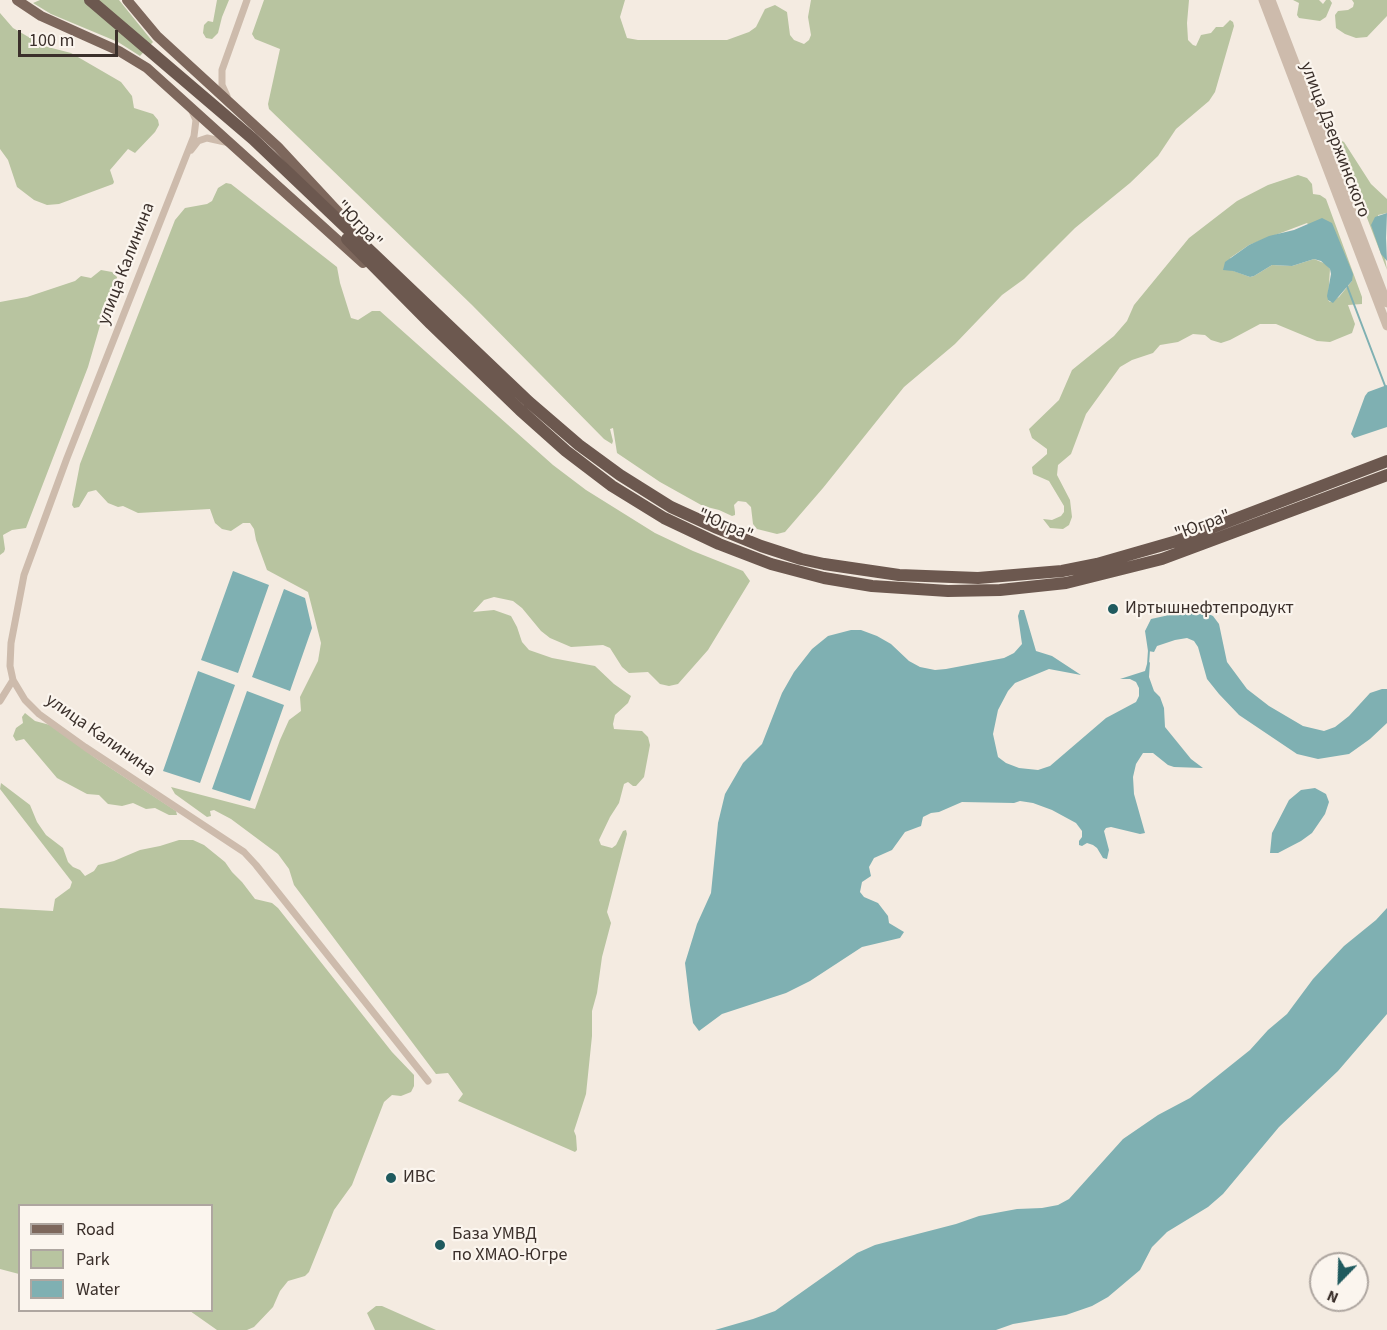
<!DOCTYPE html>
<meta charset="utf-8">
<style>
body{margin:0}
#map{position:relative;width:1387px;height:1330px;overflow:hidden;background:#f4ebe1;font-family:"Source Sans 3",sans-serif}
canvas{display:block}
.legend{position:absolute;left:18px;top:1204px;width:195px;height:108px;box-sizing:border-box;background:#fbf5ee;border:2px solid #aea6a0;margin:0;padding:8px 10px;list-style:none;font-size:18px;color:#3b302b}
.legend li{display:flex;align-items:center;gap:12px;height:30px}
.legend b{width:30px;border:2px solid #aea6a0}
.north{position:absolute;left:1309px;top:1252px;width:60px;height:60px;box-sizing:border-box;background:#fbf5ee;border:2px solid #aea6a0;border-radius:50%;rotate:203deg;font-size:16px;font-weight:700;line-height:24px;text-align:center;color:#3b302b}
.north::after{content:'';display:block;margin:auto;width:21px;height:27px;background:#1f5a5e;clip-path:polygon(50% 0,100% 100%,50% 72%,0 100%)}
.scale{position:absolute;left:18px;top:30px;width:100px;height:27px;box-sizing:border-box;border:3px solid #3b302b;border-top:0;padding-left:8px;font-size:18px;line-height:21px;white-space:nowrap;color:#3b302b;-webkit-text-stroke:4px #fbf5ee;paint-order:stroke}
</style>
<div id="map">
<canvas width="1387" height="1330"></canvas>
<ul class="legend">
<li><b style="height:8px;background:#7d675c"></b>Road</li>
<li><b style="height:16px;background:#b8c4a0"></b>Park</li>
<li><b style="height:16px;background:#7fb0b2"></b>Water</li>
</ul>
<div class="north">N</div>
<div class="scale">100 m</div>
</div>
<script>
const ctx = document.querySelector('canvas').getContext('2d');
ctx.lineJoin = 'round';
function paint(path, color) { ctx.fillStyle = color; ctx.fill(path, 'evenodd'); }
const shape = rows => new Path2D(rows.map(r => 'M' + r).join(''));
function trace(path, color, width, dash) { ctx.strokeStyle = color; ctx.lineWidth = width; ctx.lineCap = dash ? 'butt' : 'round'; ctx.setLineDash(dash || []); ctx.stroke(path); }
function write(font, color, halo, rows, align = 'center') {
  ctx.font = font + ' "Source Sans 3",sans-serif'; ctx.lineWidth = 4.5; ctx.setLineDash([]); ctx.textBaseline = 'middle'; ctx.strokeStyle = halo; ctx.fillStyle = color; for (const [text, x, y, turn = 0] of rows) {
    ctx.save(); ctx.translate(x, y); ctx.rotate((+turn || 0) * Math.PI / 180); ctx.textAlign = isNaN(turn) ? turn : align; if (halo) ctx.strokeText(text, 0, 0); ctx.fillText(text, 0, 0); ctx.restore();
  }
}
paint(shape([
 [40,0,119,0,153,42,140,56,118,42,51,14,33,3],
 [217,0,229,0,222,17,218,33,212,39,206,38,203,33,204,25,208,21,213,22],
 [264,0,625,0,620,17,627,38,638,40,727,40,749,32,756,27,765,9,775,5,787,12,790,35,794,40,804,44,809,40,811,35,808,17,811,0,1189,0,1187,23,1188,40,1193,45,1196,46,1201,35,1211,33,1216,27,1223,27,1230,20,1233,22,1234,26,1215,92,1209,101,1176,129,1158,156,1130,183,1075,228,1024,279,1002,295,955,344,904,387,823,488,785,532,777,534,757,529,753,524,751,507,746,502,738,501,734,505,735,512,735,515,732,516,719,510,703,506,660,482,617,453,613,428,610,429,613,441,612,444,604,439,472,305,269,109,268,104,280,49,255,39,252,34],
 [1293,0,1319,0,1323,4,1326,0,1330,0,1332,3,1326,17,1320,21,1299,18,1297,15,1299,3],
 [1352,0,1387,0,1387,16,1367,37,1356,38,1345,34,1336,28,1335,15,1338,11,1348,10,1353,7,1354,3],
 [0,13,13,28,44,46,71,53,121,82,132,96,134,108,153,114,158,120,159,125,155,132,135,153,128,149,110,170,114,182,113,184,59,204,47,205,34,200,17,187,8,160,0,149],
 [1339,139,1344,142,1371,184,1387,199,1387,213,1378,215,1387,270,1338,142],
 [1298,175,1307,178,1312,184,1313,194,1320,195,1326,199,1362,297,1362,304,1348,305,1355,324,1352,333,1330,342,1317,341,1276,324,1260,324,1230,340,1221,343,1211,340,1205,335,1193,334,1178,342,1160,345,1153,353,1132,360,1120,367,1086,414,1071,454,1058,465,1057,475,1070,500,1072,517,1069,525,1063,529,1050,528,1043,519,1052,520,1061,516,1064,512,1064,506,1049,481,1033,474,1032,467,1047,454,1047,449,1032,438,1029,429,1059,400,1072,370,1114,336,1127,321,1134,305,1189,238,1237,201,1268,185],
 [1307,223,1352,281,1339,297,1330,302,1328,300,1330,269,1326,264,1314,259,1292,266,1272,265,1254,276,1250,277,1231,270,1230,258,1249,245],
 [226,183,231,184,337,267,340,283,351,318,358,320,372,311,380,311,553,465,586,490,655,533,693,551,743,571,750,581,708,650,678,684,669,686,660,684,648,672,629,673,622,667,610,648,603,645,571,647,550,638,541,631,522,608,513,601,494,597,484,600,473,612,494,610,511,616,517,627,522,642,529,650,552,658,595,666,614,684,631,696,628,703,615,715,613,724,614,729,642,731,648,737,650,745,644,777,636,786,633,786,628,782,624,784,619,803,610,817,599,840,601,845,612,848,616,845,623,831,626,830,627,834,607,912,611,923,602,957,597,993,592,1011,592,1036,586,1094,574,1131,576,1136,577,1150,575,1152,458,1101,463,1094,448,1073,436,1074,294,885,289,869,278,854,231,819,214,810,210,811,211,816,207,817,175,794,171,787,255,809,280,740,289,720,301,711,300,697,318,661,321,643,308,592,267,570,256,540,254,529,250,523,243,523,231,531,222,529,215,523,210,509,138,513,123,506,118,507,108,503,96,490,88,492,79,507,74,508,72,505,80,464,175,220,185,208,207,204,212,201,218,188],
 [101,270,112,272,117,277,114,297,104,304,102,309,103,315,88,367,26,528,12,530,3,535,5,549,4,552,0,555,0,302,27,297,75,281,81,276,91,278],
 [25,713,35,721,50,725,97,759,176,811,177,815,169,815,155,808,146,809,133,803,122,806,108,804,99,795,87,794,57,778,24,739,16,741,13,736,16,728,23,723,22,717],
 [1,783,30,805,37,822,46,835,63,848,68,862,73,867,80,870,85,876,94,871,98,865,114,861,140,850,160,846,179,840,193,840,204,845,225,862,232,872,242,882,255,899,272,903,278,908,392,1052,414,1075,414,1086,411,1092,401,1096,392,1095,384,1102,352,1185,334,1210,309,1272,305,1276,288,1281,280,1291,273,1307,254,1327,247,1330,217,1330,190,1311,212,1310,212,1206,20,1206,19,1274,0,1269,0,908,53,911,55,899,70,888,72,882,0,789],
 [376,1306,382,1306,436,1330,375,1330,367,1313]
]), '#b8c4a0');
paint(shape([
 [1387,213,1386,238,1387,261,1381,254,1371,225,1375,217],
 [1322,218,1332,223,1353,274,1352,281,1333,303,1328,300,1327,296,1331,274,1330,269,1321,261,1314,259,1292,266,1272,265,1254,276,1250,277,1233,271,1223,270,1225,262,1249,245,1269,236,1294,230],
 [1387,385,1387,427,1354,438,1351,434,1365,396,1368,392],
 [233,571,269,585,238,673,201,660],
 [284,589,305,598,312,628,290,691,252,677],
 [1020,610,1024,610,1036,651,1052,656,1081,675,1049,669,1015,683,1008,691,998,710,993,734,998,757,1006,763,1019,768,1038,770,1050,766,1106,718,1136,702,1139,696,1139,688,1136,682,1130,679,1120,679,1145,671,1147,664,1150,662,1149,677,1154,691,1160,697,1164,708,1165,727,1191,759,1203,768,1174,767,1168,765,1153,753,1143,753,1136,764,1133,777,1134,794,1145,833,1140,834,1111,827,1106,828,1104,831,1109,850,1107,859,1103,858,1097,848,1093,845,1087,843,1082,846,1079,845,1079,841,1082,837,1082,831,1076,823,1052,810,1033,803,1020,801,1014,803,962,802,939,812,931,813,923,817,921,826,905,832,892,850,874,858,869,867,871,876,862,882,860,892,864,897,878,903,888,916,889,923,904,932,900,938,862,947,810,981,786,993,722,1014,699,1031,693,1023,690,1005,685,963,697,924,711,893,718,823,725,794,743,763,762,744,782,693,794,672,812,649,828,636,851,630,861,630,877,636,891,644,909,661,920,667,935,670,946,669,1004,658,1014,653,1022,644,1018,616],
 [1192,610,1202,611,1213,616,1219,624,1227,662,1247,689,1269,706,1303,726,1324,731,1335,727,1349,716,1370,693,1382,689,1387,689,1387,723,1370,739,1349,754,1318,759,1297,754,1239,715,1219,694,1207,679,1198,647,1194,641,1187,638,1175,640,1157,646,1154,652,1148,651,1145,631,1151,619],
 [198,671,235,685,200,783,163,771],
 [247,691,284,705,250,801,212,789],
 [1315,788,1326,794,1329,802,1325,814,1312,833,1301,841,1278,853,1270,853,1272,833,1289,800,1301,790],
 [1387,908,1387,1014,1338,1071,1279,1127,1223,1194,1208,1207,1167,1232,1152,1247,1140,1270,1108,1297,1092,1306,1066,1315,1013,1324,996,1330,715,1330,753,1319,775,1311,857,1253,875,1245,956,1224,979,1216,1017,1209,1042,1208,1058,1205,1069,1199,1123,1139,1158,1115,1190,1098,1250,1050,1268,1030,1287,1014,1313,979,1344,946,1376,920]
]), '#7fb0b2');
trace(shape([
 [1347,286,1387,391],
 [1148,665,1149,650]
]), '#7fb0b2', 2);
trace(shape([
 [227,96,222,85,222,70,247,0],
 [192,111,196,120,194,136,67,458,24,575,11,643,10,666,13,680,25,700,39,714,85,747,244,852,256,865,428,1081],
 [191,150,198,141,207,138,225,142],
 [0,701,13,680]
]), '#cdbbac', 7);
trace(shape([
 [1263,0,1387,326],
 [1271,0,1387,303]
]), '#cdbbac', 9);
trace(shape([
 [17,0,41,16,119,51,147,68,363,263],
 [127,0,157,36,278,147,342,216]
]), '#7d675c', 10);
trace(shape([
 [90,0,253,139,529,402,579,445,620,475,671,507,717,528,761,546,801,559,824,564,899,575,978,578,1062,571,1097,564,1177,541,1387,461],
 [347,239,431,324,520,410,566,451,612,486,664,518,719,544,771,564,824,578,872,586,948,591,1000,590,1066,583,1162,559,1387,475]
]), '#6c584f', 12);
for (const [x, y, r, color] of [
 [1113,609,6,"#1f5a5e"],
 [391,1178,6,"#1f5a5e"],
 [440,1245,6,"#1f5a5e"]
]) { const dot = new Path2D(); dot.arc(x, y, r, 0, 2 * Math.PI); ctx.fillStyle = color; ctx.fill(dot); trace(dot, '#fbf5ee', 2); }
write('18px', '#3b302b', '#fbf5ee', [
 ["улица Дзержинского",1334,140,69],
 ["\"Югра\"",358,225,46],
 ["улица Калинина",127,264,-69],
 ["\"Югра\"",725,526,23],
 ["\"Югра\"",1203,526,-20],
 ["улица Калинина",100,736,35]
]);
write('18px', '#3b302b', '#fbf5ee', [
 ["Иртышнефтепродукт",1125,609],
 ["ИВС",403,1178],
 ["База УМВД",452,1235],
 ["по ХМАО-Югре",452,1256]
], 'left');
</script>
